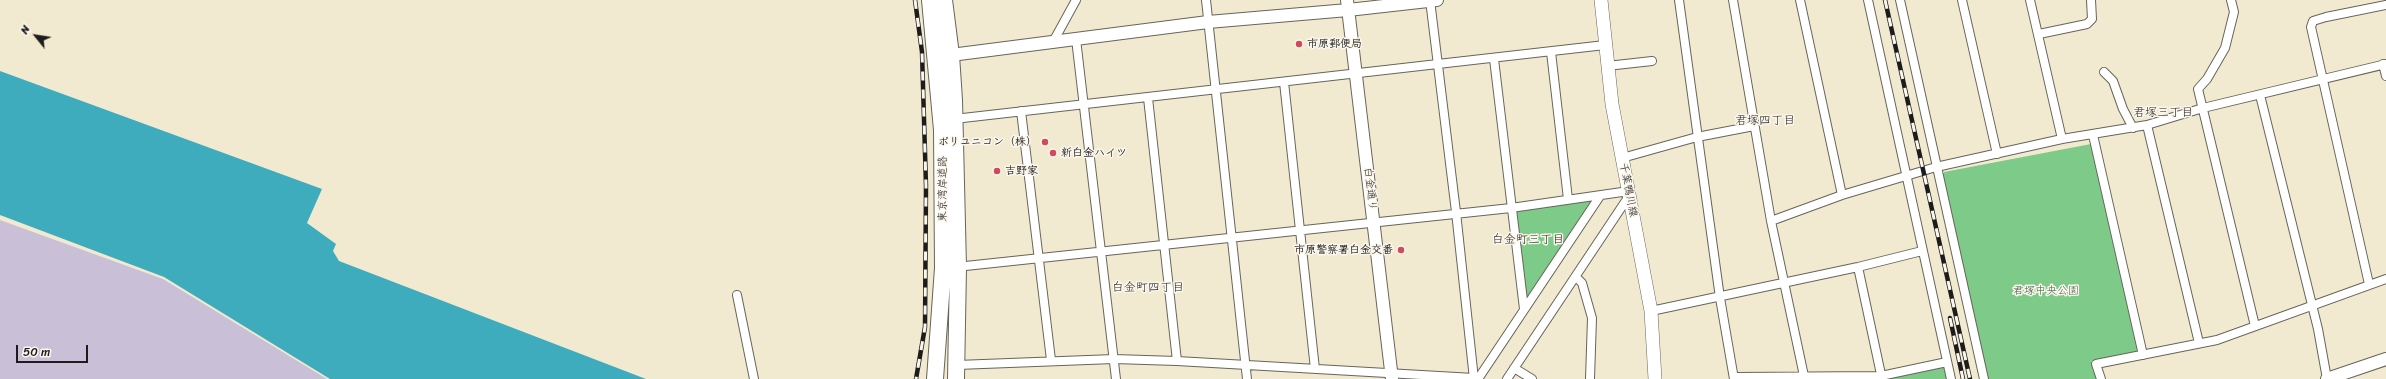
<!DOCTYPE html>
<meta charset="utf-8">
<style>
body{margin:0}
#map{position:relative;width:2386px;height:379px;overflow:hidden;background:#f1ead1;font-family:Sriracha,sans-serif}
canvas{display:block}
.north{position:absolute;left:16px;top:16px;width:40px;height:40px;-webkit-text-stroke:3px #fbf7ec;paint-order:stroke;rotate:300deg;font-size:11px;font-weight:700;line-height:16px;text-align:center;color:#1c1c1c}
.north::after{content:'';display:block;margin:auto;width:14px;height:18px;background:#1c1c1c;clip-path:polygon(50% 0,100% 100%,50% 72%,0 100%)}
.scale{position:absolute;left:16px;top:345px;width:72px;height:18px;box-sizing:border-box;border:2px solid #1c1c1c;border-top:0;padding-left:5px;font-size:12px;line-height:14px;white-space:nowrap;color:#1c1c1c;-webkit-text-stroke:3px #fbf7ec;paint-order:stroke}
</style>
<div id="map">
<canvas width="2386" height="379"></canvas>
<div class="north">N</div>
<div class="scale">50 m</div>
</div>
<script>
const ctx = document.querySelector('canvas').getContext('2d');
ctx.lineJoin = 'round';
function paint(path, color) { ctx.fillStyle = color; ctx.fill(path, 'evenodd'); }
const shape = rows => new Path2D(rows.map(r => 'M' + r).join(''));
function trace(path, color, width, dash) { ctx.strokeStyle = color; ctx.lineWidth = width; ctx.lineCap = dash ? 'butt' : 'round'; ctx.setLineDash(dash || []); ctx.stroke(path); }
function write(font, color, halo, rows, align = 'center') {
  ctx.font = font + ' Sriracha,"Klee One",sans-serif'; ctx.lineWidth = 3; ctx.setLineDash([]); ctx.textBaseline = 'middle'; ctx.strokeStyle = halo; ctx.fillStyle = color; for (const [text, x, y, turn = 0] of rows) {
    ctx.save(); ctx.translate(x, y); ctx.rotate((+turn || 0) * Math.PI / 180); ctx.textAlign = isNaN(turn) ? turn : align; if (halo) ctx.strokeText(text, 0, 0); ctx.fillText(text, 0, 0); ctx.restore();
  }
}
paint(shape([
 [0,220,163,279,327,379,0,379]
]), '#c9bfd7');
paint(shape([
 [2091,144,2138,348,2136,352,2091,361,2097,379,1987,379,1943,175,1944,172],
 [1600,196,1524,309,1511,208],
 [1947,362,1951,379,1882,379]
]), '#7dca89');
paint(shape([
 [0,71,322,189,307,223,336,244,333,251,339,261,646,379,330,379,164,277,0,215]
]), '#3facbe');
const street = shape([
 [1206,0,1247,379],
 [1430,0,1456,212,1474,379],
 [1679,0,1720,298,1734,379],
 [1733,0,1771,221,1804,376],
 [1800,0,1842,195],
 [1868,0,1951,379],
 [1900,0,1984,379],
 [1962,0,1997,154],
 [2030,0,2062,139],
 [2231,0,2234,12,2225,48,2207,79,2198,89,2255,326],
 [2039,34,2087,24,2092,19,2091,0],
 [1076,39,1116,379],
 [1053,42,1076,0],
 [1551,52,1568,199],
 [1494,59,1524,309],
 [2383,64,2386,76],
 [1607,66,1652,61],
 [2104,72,2113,81,2123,109,2133,128],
 [1284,82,1315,369],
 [2260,95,2318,329,2327,379],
 [1148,98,1177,361],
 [1021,111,1051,360],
 [954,119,1605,45],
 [2147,125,2199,343],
 [2093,135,2143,355],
 [1622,158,1697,137,1754,126],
 [1771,221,1842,195,1936,167,2062,139,2147,125,2203,108,2386,64],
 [956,267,1511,208,1629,191],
 [1858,267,1882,379],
 [1576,277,1582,283,1592,318,1590,379],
 [2369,284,2311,27,2313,21,2326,17,2386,5],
 [737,295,754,379],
 [1651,311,1858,267,1922,251],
 [957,365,1114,359,1177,361,1474,378],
 [1514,368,1532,379],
 [1734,377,1881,376,1947,362],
 [1478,379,1600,196],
 [1507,379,1629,196],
 [2101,379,2096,364,2217,340,2386,279]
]);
const secondary = shape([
 [1347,0,1392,379],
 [951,55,1208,22,1348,10,1437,0],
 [2327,379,2386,359]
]);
const primary = shape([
 [1601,0,1612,104,1651,311,1655,379]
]);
const highway = shape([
 [930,0,942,130,943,268,935,379],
 [944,0,951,55,954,100,958,267,956,379]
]);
trace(street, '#67645b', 10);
trace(secondary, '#67645b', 14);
trace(primary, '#67645b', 14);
trace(highway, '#67645b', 18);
trace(street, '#fff', 8);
trace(secondary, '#fff', 12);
trace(primary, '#fff', 13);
trace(highway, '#fff', 16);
const rail = shape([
 [915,0,922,52,926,186,925,327,916,379],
 [1885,0,1970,379],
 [1950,318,1963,379]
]);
trace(rail, '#1c1c1c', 4.5);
trace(rail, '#fbf7ec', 3, [9]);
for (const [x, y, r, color] of [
 [1299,44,4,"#d1495b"],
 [1045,142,4,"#d1495b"],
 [1053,153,4,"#d1495b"],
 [997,171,4,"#d1495b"],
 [1401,250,4,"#d1495b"]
]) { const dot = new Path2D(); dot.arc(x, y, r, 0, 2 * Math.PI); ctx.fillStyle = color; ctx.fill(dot); trace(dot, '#fbf7ec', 1.5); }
write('bold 11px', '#1c1c1c', '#fbf7ec', [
 ["市原郵便局",1307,44],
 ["ポリユニコン（株）",1037,142,"right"],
 ["新白金ハイツ",1061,153],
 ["吉野家",1005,171],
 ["市原警察署白金交番",1393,250,"right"]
], 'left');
write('11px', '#1c1c1c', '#fbf7ec', [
 ["東京湾岸道路",943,189,-90],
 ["白金通り",1370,189,83],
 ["千葉鴨川線",1628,190,79]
]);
write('11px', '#3e5942', '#fbf7ec', [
 ["君塚中央公園",2046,291]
]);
write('12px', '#1c1c1c', '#fbf7ec', [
 ["君塚三丁目",2163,113],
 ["君塚四丁目",1765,121],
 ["白金町三丁目",1528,240],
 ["白金町四丁目",1148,288]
]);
</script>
